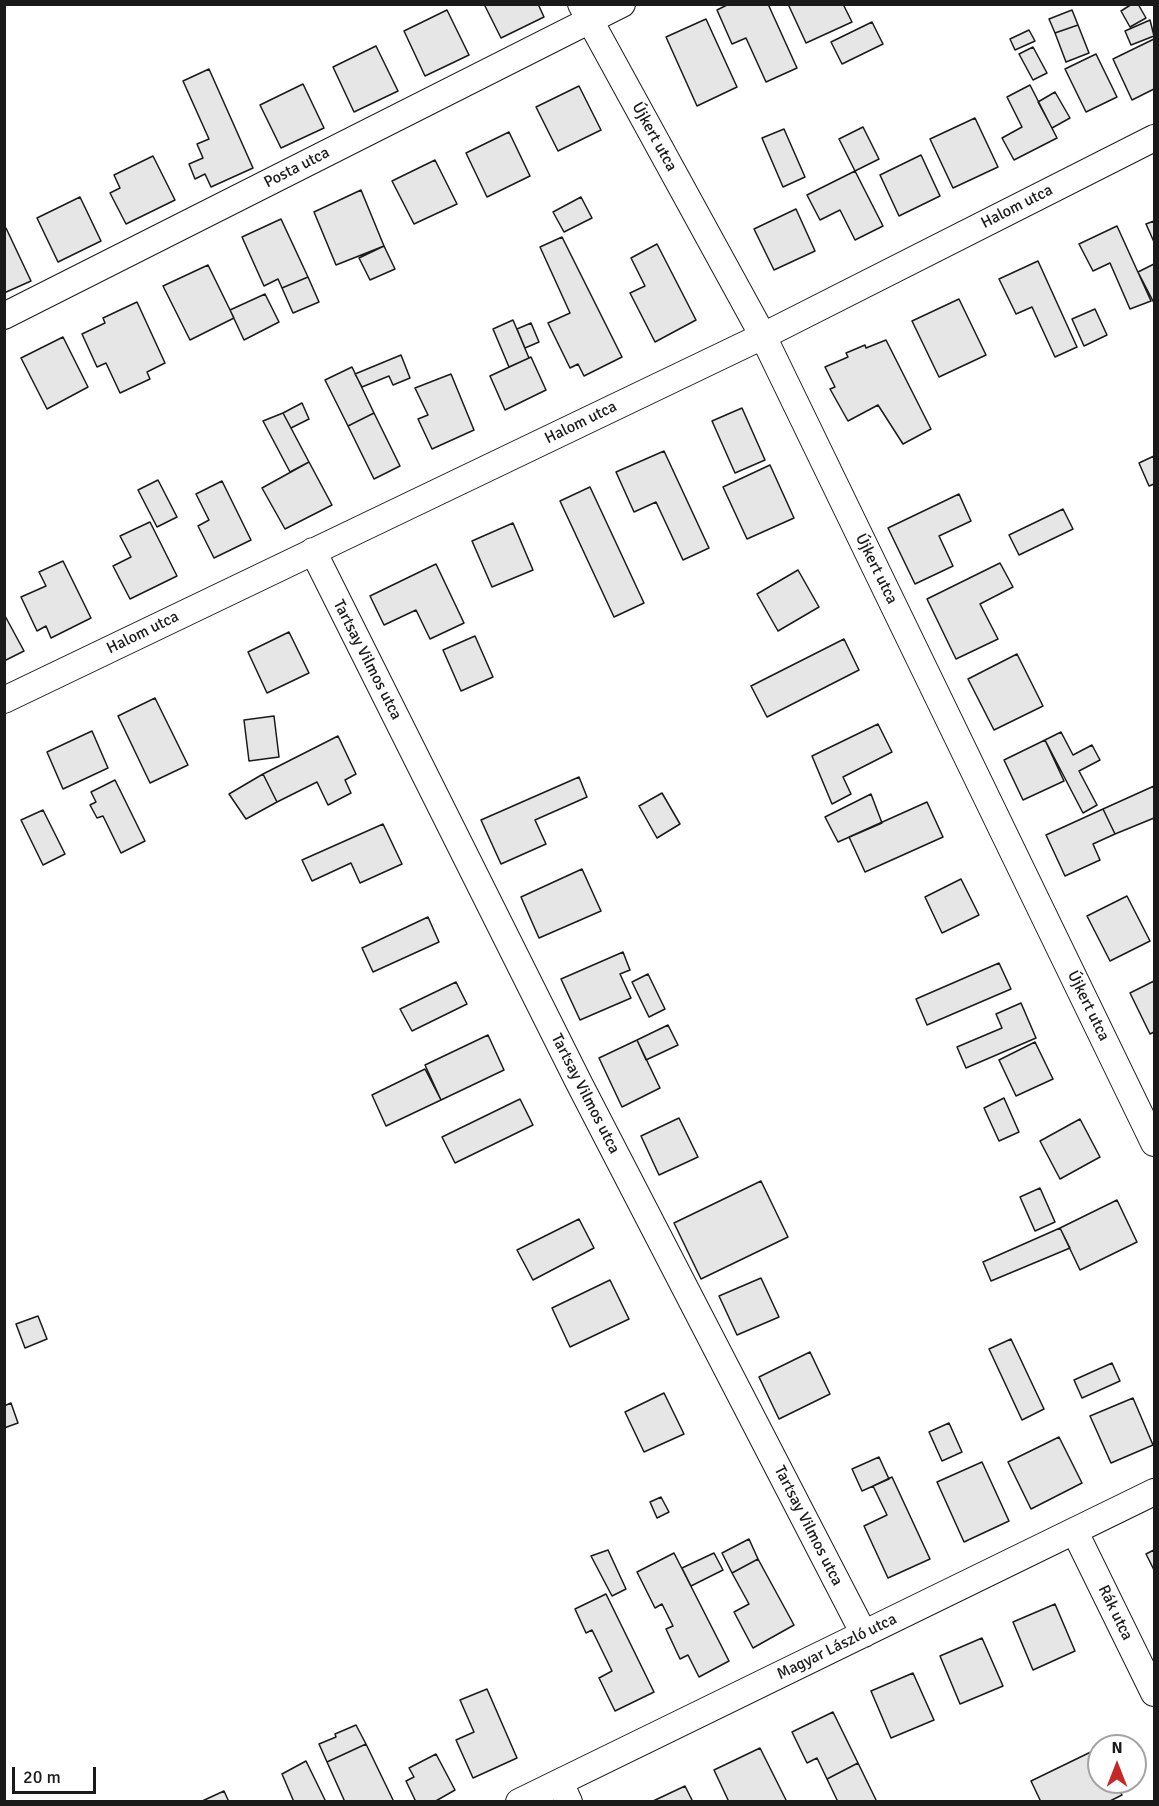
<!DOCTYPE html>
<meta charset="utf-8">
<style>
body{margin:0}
#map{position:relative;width:1159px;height:1806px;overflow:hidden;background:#fff;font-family:Signika,sans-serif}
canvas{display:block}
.frame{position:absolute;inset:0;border:6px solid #1a1a1a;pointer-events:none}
.north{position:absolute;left:1087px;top:1734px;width:60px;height:60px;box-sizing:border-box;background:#fff;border:2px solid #a3a3a3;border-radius:50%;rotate:0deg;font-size:16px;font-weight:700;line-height:24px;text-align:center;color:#1a1a1a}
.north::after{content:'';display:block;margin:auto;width:21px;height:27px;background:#c62828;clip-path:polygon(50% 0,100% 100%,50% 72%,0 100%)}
.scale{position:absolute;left:12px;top:1767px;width:84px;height:27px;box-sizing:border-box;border:3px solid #1a1a1a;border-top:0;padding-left:8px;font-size:18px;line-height:21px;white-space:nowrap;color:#1a1a1a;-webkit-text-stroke:4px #fff;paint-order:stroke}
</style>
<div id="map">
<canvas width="1159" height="1806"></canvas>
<div class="frame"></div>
<div class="north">N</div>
<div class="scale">20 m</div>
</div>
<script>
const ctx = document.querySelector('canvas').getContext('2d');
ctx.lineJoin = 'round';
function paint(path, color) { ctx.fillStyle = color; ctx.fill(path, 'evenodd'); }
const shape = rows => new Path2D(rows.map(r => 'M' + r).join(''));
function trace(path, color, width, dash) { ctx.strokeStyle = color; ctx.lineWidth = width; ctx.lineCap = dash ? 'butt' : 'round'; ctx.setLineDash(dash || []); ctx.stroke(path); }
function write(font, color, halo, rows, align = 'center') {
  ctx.font = font + ' Signika,sans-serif'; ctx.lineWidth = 4.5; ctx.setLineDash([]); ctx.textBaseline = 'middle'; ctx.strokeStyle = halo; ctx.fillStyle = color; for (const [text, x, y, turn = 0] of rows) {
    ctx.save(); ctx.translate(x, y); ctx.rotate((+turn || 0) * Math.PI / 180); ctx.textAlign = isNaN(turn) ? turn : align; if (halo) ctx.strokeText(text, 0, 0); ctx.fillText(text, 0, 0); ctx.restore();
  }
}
const building = shape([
 [484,4,538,4,544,17,501,38,484,4],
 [729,4,768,4,797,68,766,82,746,38,732,44,717,10,729,4],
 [788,4,843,4,852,22,806,43,788,4],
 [1132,4,1138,4,1146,18,1130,27,1121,11,1132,4],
 [447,10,469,55,425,76,404,31,447,10],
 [1072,10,1078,25,1055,33,1049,19,1072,10],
 [706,19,737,87,697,106,666,37,706,19],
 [1150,20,1154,36,1131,45,1125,31,1150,20],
 [872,22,883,44,842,64,831,42,872,22],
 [1078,25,1089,53,1066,62,1055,33,1078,25],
 [1029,30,1035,41,1015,50,1010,39,1029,30],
 [1154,39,1154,89,1132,100,1113,59,1154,39],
 [376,46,398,91,354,112,333,67,376,46],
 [1033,47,1047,73,1033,80,1019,54,1033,47],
 [1096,54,1117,97,1086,112,1065,69,1096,54],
 [209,69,253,168,211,187,205,174,195,179,189,164,203,158,197,144,209,139,183,81,209,69],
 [303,84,324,128,281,148,260,105,303,84],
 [1030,85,1057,138,1014,160,1002,138,1022,127,1007,97,1030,85],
 [579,86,601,130,558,151,536,107,579,86],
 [1055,92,1070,118,1052,128,1038,102,1055,92],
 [975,118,998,167,953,188,930,139,975,118],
 [863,127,879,159,855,171,839,139,863,127],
 [784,129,805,177,783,187,762,138,784,129],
 [509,132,530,176,487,197,466,153,509,132],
 [921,155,940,196,899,216,880,175,921,155],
 [153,156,175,200,126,224,110,193,120,188,114,175,153,156],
 [435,160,457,204,414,224,392,181,435,160],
 [855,171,883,226,855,240,840,210,820,220,807,195,855,171],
 [361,190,384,246,336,265,314,212,361,190],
 [80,197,101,241,58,262,37,218,80,197],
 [581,197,592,218,564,232,553,212,581,197],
 [796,209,815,251,774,270,754,229,796,209],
 [281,219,308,277,282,288,278,279,264,286,242,237,281,219],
 [1154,221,1154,242,1146,224,1154,221],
 [1117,226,1151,301,1130,309,1110,263,1093,271,1079,244,1117,226],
 [4,228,6,228,31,281,4,293,4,228],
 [562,237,622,357,584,376,578,364,570,368,548,323,570,313,540,247,562,237],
 [657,244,696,320,655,342,630,293,645,286,631,258,657,244],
 [384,246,395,269,370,280,359,258,384,246],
 [1038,261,1077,347,1055,357,1032,307,1016,314,999,279,1038,261],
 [1154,264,1154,303,1138,272,1154,264],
 [208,265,234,318,190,340,163,286,208,265],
 [308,277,319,302,293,313,282,288,308,277],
 [265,294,279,322,244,340,230,310,265,294],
 [959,299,986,355,939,377,912,321,959,299],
 [137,302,165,363,147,372,150,379,120,393,106,363,97,367,82,334,105,323,103,318,137,302],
 [1095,309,1107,335,1084,346,1072,319,1095,309],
 [513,320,529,358,509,367,493,329,513,320],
 [531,323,539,342,525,348,517,329,531,323],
 [63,337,88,387,47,409,21,358,63,337],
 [886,340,931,429,903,444,878,405,848,421,830,389,835,387,825,367,848,357,846,353,865,345,866,348,886,340],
 [401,355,410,378,393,385,389,376,362,387,355,374,401,355],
 [531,357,546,390,505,410,490,376,531,357],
 [352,367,374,413,348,426,325,380,352,367],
 [451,374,474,430,432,449,418,419,428,415,415,388,451,374],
 [302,403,309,419,291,428,283,413,302,403],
 [742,408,765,460,735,473,712,421,742,408],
 [283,413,309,462,290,472,263,421,283,413],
 [374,413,400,466,374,479,348,426,374,413],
 [664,451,709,548,683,560,656,502,634,512,616,472,664,451],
 [1154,456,1154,484,1149,486,1139,463,1154,456],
 [309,462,332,505,285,529,262,488,309,462],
 [770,465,794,518,747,539,723,487,770,465],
 [158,480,177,517,157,527,138,490,158,480],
 [222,481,251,540,214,558,198,526,209,520,196,494,222,481],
 [590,487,644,603,614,617,560,501,590,487],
 [959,494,971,521,939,536,953,566,915,584,888,528,959,494],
 [1063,509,1073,529,1019,555,1009,535,1063,509],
 [150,522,177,576,130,599,113,566,131,557,120,536,150,522],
 [513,523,533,570,492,587,472,541,513,523],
 [63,561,91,618,51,638,46,626,37,631,21,597,46,586,39,572,63,561],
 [1000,563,1013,587,980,604,998,639,956,659,927,599,1000,563],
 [436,564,464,623,430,639,416,610,384,625,370,596,436,564],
 [798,570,819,607,778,631,757,594,798,570],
 [4,614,24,651,4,661,4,614],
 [289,632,309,673,267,693,248,652,289,632],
 [475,636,493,677,461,691,443,650,475,636],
 [844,639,859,670,767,717,751,686,844,639],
 [1017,654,1043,706,994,730,968,679,1017,654],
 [155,698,188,765,150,783,118,716,155,698],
 [274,716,279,757,249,761,244,720,274,716],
 [878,724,892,752,843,777,851,794,832,804,812,756,878,724],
 [92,731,108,768,63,789,47,752,92,731],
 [1061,732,1073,755,1092,745,1100,760,1079,771,1097,805,1083,813,1045,740,1061,732],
 [338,736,356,774,345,780,351,793,328,805,317,782,277,802,263,774,338,736],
 [1045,740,1064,781,1023,800,1004,760,1045,740],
 [263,774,277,802,246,819,229,794,263,774],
 [579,777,587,797,535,820,546,844,501,864,481,820,579,777],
 [115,780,145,841,121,853,103,816,97,818,90,805,96,802,91,792,115,780],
 [1154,786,1154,818,1115,834,1103,809,1154,786],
 [662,793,680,824,657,838,639,806,662,793],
 [871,794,882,823,838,842,825,817,871,794],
 [927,802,943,837,865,872,849,837,927,802],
 [1103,809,1115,834,1093,844,1100,860,1065,876,1046,835,1103,809],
 [43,810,65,854,43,865,21,820,43,810],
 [383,824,402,864,360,883,351,863,312,881,302,860,383,824],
 [582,869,601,911,539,938,521,897,582,869],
 [961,879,979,915,942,933,925,897,961,879],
 [1127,896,1150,941,1110,961,1087,916,1127,896],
 [428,917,439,942,373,972,362,948,428,917],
 [623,952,630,970,620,974,631,998,580,1020,561,979,623,952],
 [999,963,1011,989,927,1025,916,999,999,963],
 [648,974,665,1009,649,1017,632,982,648,974],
 [1154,981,1154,1032,1150,1034,1130,993,1154,981],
 [456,982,467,1004,412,1031,400,1009,456,982],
 [1021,1003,1036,1038,966,1068,957,1047,1002,1028,996,1014,1021,1003],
 [668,1025,678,1045,646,1060,637,1040,668,1025],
 [488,1035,504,1070,441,1100,425,1065,488,1035],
 [637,1040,660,1088,622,1107,599,1058,637,1040],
 [1035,1042,1053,1079,1016,1096,999,1060,1035,1042],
 [425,1069,441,1100,386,1126,372,1095,425,1069],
 [1004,1098,1019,1132,999,1141,984,1108,1004,1098],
 [520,1099,533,1125,455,1163,442,1137,520,1099],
 [679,1118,698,1157,659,1175,641,1136,679,1118],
 [1080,1119,1100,1157,1060,1179,1040,1141,1080,1119],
 [761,1181,788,1237,701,1279,674,1223,761,1181],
 [1040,1188,1055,1222,1035,1231,1020,1197,1040,1188],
 [1117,1200,1137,1242,1080,1270,1060,1228,1117,1200],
 [579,1219,594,1248,533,1280,517,1250,579,1219],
 [1060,1228,1070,1248,991,1281,983,1262,1060,1228],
 [761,1278,779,1317,737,1335,719,1296,761,1278],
 [610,1280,629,1319,570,1347,552,1308,610,1280],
 [38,1316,47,1339,25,1348,16,1324,38,1316],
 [1011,1339,1044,1409,1022,1420,989,1349,1011,1339],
 [810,1352,830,1394,779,1419,759,1377,810,1352],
 [1112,1363,1120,1381,1082,1398,1074,1380,1112,1363],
 [664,1393,684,1434,644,1452,625,1412,664,1393],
 [1133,1398,1153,1445,1111,1463,1090,1416,1133,1398],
 [11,1403,18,1423,4,1428,4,1406,11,1403],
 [949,1423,962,1452,942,1461,929,1432,949,1423],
 [1059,1437,1082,1483,1031,1509,1008,1462,1059,1437],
 [879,1457,889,1479,862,1491,852,1469,879,1457],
 [982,1462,1009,1521,964,1542,937,1482,982,1462],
 [892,1477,930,1559,888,1578,864,1526,887,1515,873,1486,892,1477],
 [661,1497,669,1512,657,1518,650,1502,661,1497],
 [749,1539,758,1559,732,1573,722,1553,749,1539],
 [608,1550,626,1589,612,1596,591,1556,608,1550],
 [1154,1550,1154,1570,1146,1554,1154,1550],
 [674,1553,729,1661,699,1677,688,1655,680,1659,666,1629,673,1626,662,1604,655,1608,637,1572,674,1553],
 [714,1553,723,1570,691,1586,682,1568,714,1553],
 [758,1559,794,1625,753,1648,734,1612,749,1604,732,1573,758,1559],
 [606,1594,654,1692,615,1711,599,1678,612,1671,592,1630,586,1633,575,1609,606,1594],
 [1055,1604,1075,1651,1033,1670,1013,1622,1055,1604],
 [982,1638,1003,1686,960,1704,940,1656,982,1638],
 [913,1673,934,1720,891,1738,871,1691,913,1673],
 [487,1689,517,1758,473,1778,456,1740,474,1732,460,1700,487,1689],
 [833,1712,858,1763,827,1779,817,1758,807,1763,792,1732,833,1712],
 [356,1725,366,1744,327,1762,319,1744,336,1737,335,1734,356,1725],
 [366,1744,394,1802,345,1802,327,1762,366,1744],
 [760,1748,787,1802,729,1802,714,1770,760,1748],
 [1099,1748,1099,1782,1115,1782,1122,1795,1108,1802,1041,1802,1031,1781,1099,1748],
 [436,1754,455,1790,434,1802,416,1802,406,1781,414,1777,409,1768,436,1754],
 [306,1761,326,1802,294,1802,282,1774,306,1761],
 [858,1763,877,1802,838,1802,827,1779,858,1763],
 [685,1786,693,1802,651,1802,685,1786],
 [224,1791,229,1802,200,1802,224,1791]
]);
paint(building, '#e6e6e6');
trace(building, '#1a1a1a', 1.5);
const street = shape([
 [581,4,763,336,1154,1143],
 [4,316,622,4],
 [313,551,579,1083,864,1634],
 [4,700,763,336,1154,138],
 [1075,1532,1154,1693],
 [560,1782,569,1802],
 [519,1802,1154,1492]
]);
trace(street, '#1a1a1a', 28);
trace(street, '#fff', 26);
write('16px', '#1a1a1a', '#fff', [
 ["Újkert utca",654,137,61],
 ["Posta utca",297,168,-27],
 ["Halom utca",1017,207,-27],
 ["Halom utca",581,423,-26],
 ["Újkert utca",876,569,64],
 ["Halom utca",143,633,-26],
 ["Tartsay Vilmos utca",367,660,63],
 ["Újkert utca",1088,1006,64],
 ["Tartsay Vilmos utca",585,1094,63],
 ["Tartsay Vilmos utca",808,1526,63],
 ["Rák utca",1115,1613,64],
 ["Magyar László utca",837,1647,-26]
]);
</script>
